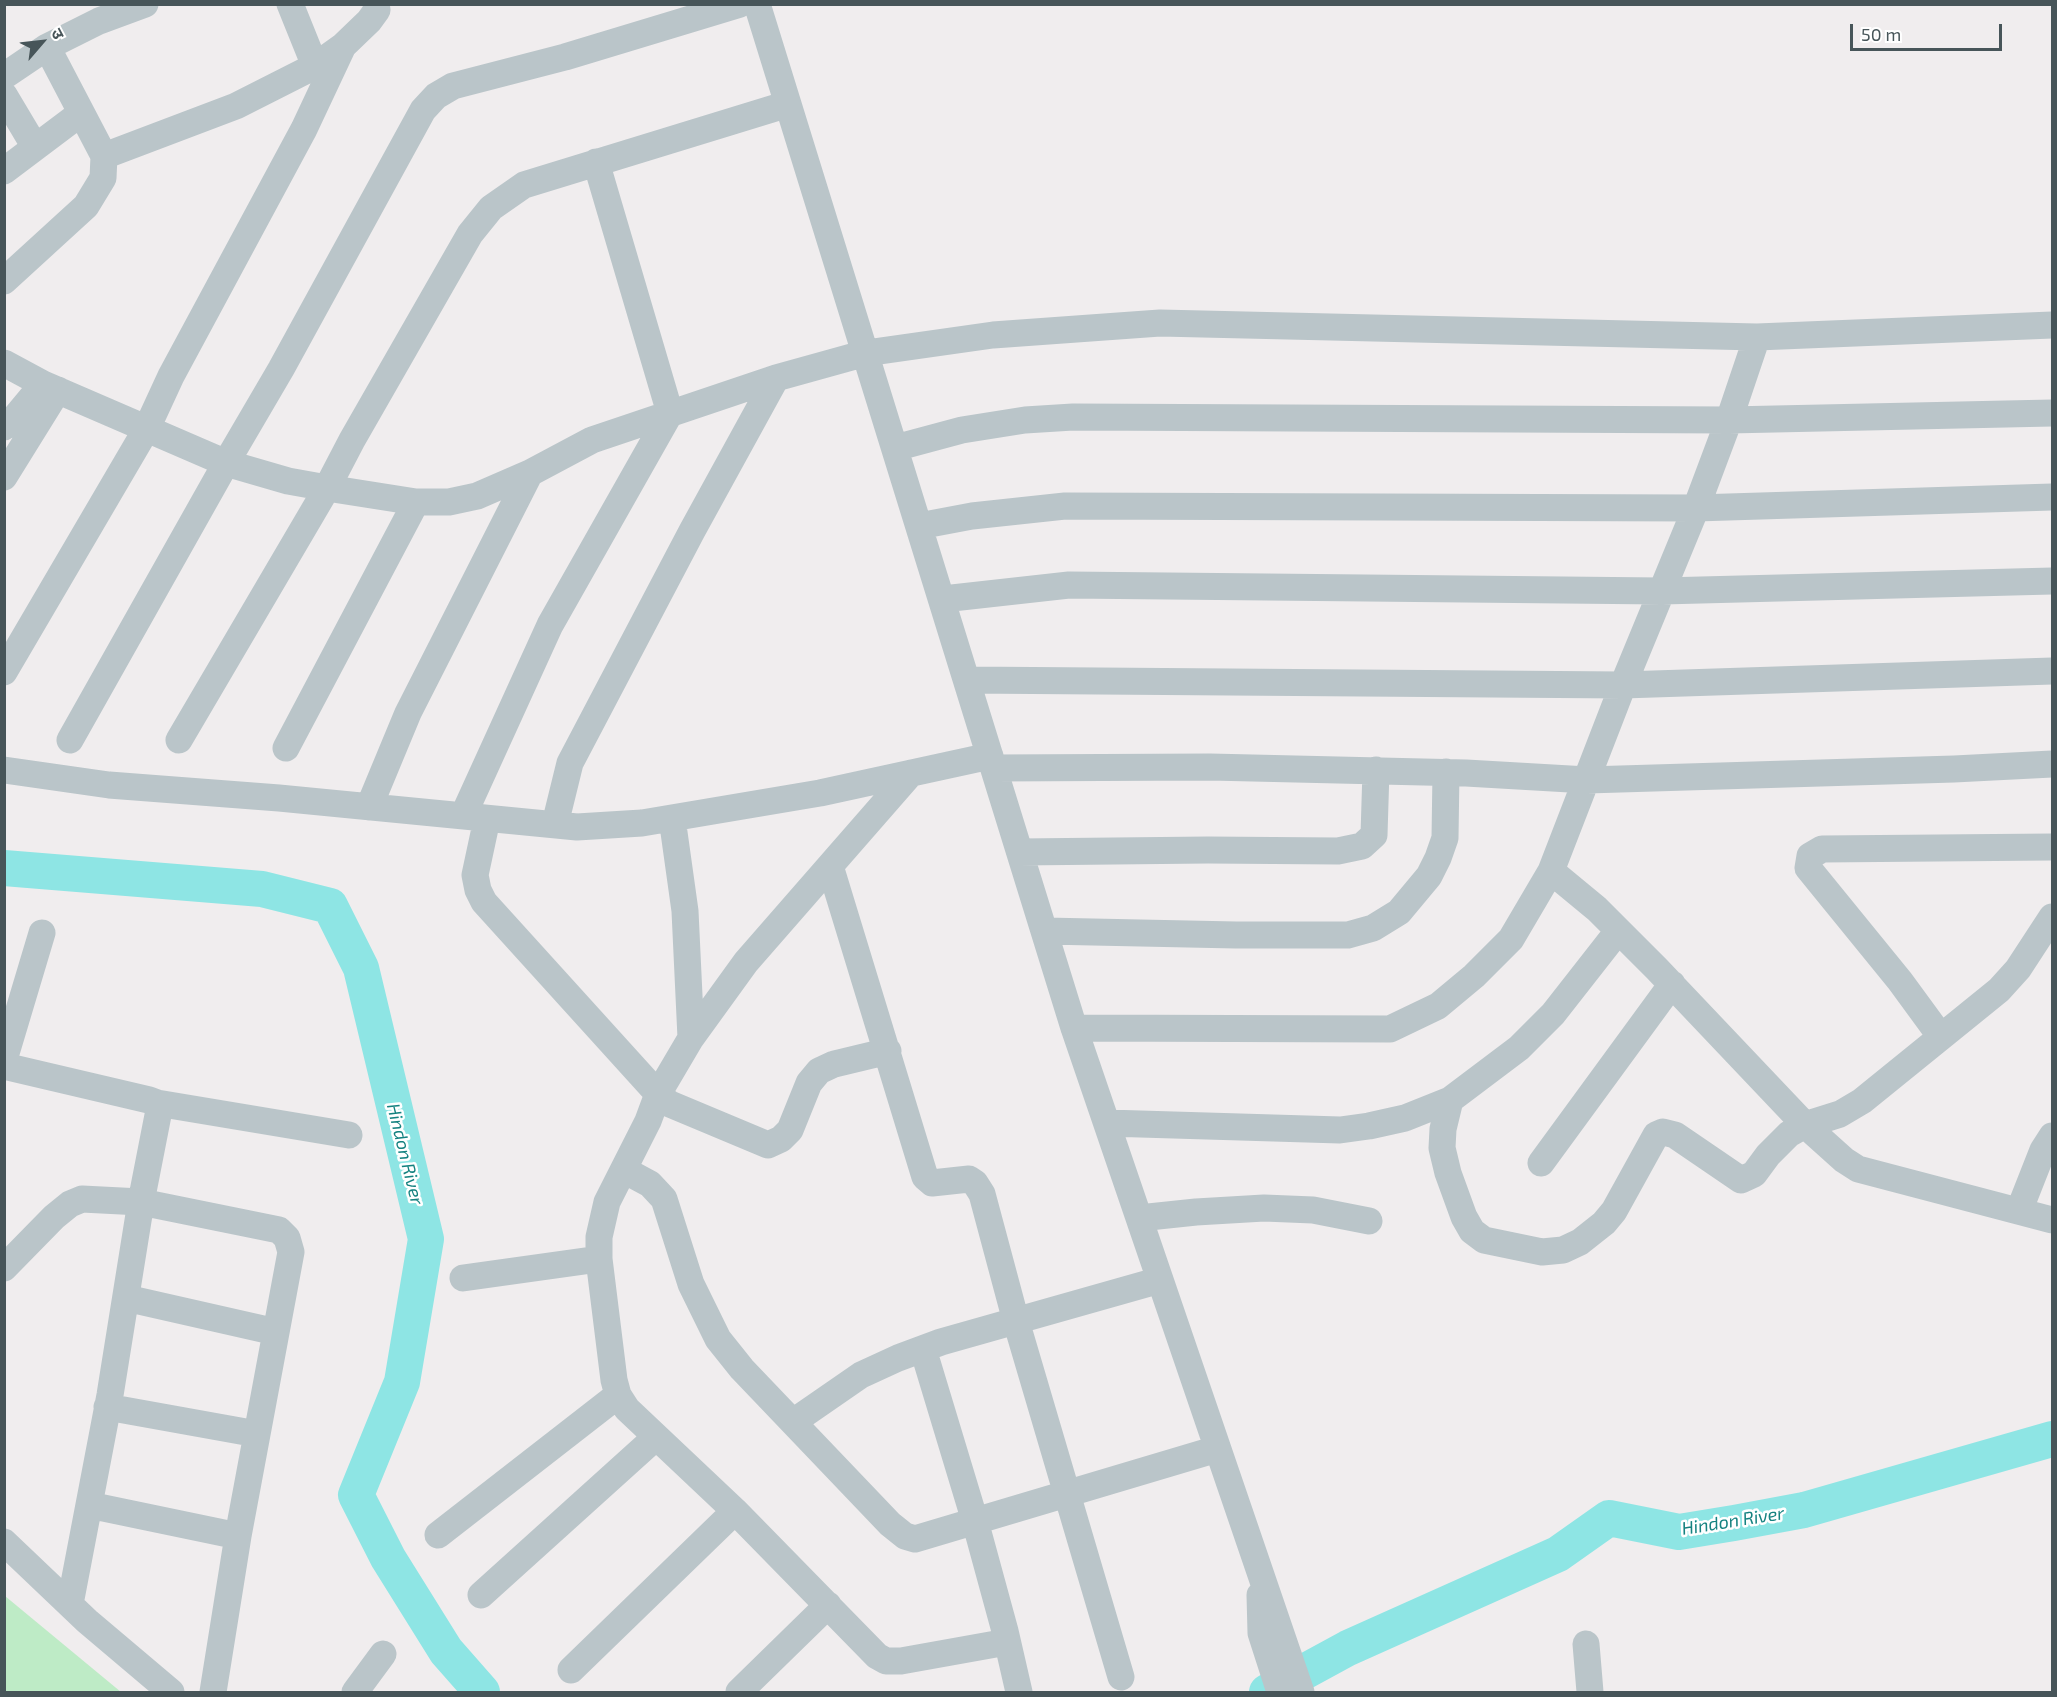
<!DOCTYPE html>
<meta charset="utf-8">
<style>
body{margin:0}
#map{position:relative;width:2057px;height:1697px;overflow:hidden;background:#f0edee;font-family:"Exo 2","Noto Sans Devanagari",sans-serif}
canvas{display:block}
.frame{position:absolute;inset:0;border:6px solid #475559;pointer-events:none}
.north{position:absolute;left:12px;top:12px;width:60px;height:60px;-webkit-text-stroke:4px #fff;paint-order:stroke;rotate:62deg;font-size:16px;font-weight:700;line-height:24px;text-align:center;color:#475559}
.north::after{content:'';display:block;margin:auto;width:21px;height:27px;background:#475559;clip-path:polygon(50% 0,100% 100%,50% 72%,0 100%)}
.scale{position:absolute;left:1850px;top:24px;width:152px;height:27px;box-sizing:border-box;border:3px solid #475559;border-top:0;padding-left:8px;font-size:18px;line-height:21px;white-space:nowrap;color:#475559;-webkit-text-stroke:4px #fff;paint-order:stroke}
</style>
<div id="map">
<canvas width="2057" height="1697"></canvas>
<div class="frame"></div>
<div class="north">उ</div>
<div class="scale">50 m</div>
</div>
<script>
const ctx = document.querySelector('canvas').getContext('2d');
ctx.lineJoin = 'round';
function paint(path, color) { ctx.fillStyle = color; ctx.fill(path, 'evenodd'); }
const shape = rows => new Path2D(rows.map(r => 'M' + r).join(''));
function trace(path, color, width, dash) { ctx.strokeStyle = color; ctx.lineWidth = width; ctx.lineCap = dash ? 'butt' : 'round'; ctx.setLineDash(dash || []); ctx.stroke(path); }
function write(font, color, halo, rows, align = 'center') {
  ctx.font = font + ' "Exo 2",sans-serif'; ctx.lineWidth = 5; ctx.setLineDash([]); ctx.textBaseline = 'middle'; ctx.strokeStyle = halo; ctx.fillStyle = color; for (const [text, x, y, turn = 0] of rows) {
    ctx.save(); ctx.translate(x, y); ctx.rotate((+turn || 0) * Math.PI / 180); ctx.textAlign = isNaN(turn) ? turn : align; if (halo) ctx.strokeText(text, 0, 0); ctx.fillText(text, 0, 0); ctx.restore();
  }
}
paint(shape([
 [4,1596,5,1596,121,1692,5,1692]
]), '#beebc6');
trace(shape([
 [4,868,262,889,330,906,361,968,426,1239,402,1382,356,1495,388,1558,446,1651,482,1692],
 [1267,1692,1348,1648,1558,1554,1609,1518,1679,1532,1734,1523,1804,1510,2052,1439]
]), '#8ee5e4', 36);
trace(shape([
 [290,4,315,66],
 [757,4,1074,1028,1301,1692],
 [4,76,47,47,99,21,145,4],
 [4,95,35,147],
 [104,156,236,106,315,66,343,46,369,21,377,10,376,4],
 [4,171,81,113],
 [4,281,86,206,103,178,104,156,47,47],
 [1757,337,2052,325],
 [4,363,43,384,226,463,288,481,327,488,416,502,449,502,477,496,530,473,592,440,776,378,866,353,993,335,1160,323,1757,337,1729,420,1696,508,1623,685,1551,871,1511,939,1474,976,1438,1006,1390,1029,1074,1028],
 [4,427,13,420,43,384],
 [895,448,962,430,1025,420,1073,417,1729,420,2052,413],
 [4,477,58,390],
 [919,526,972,516,1065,506,1696,508,2052,497],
 [943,599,1069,585,1662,591,2052,581],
 [4,672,147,428,171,376,304,129,343,46],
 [967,680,1623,685,2052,671],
 [70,740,226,463,281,369,423,110,436,96,453,86,565,57,740,4],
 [179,740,327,488,352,440,470,234,491,208,524,185,788,104],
 [286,748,416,502],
 [994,768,1210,767,1466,773,1587,780,1954,769,2052,764],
 [4,770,109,785,279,798,577,827,642,823,820,793,990,756],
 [911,773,746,962,691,1038,658,1094,648,1121,607,1202,599,1237,599,1259,614,1380,618,1395,627,1409,735,1511,877,1656,886,1661,901,1661,1007,1642],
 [369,807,408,713,530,473],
 [463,816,550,625,670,413,596,162],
 [672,818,685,911,691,1038],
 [487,819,475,875,478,890,484,902,658,1094,670,1104,768,1145,781,1139,790,1130,809,1083,819,1071,834,1064,888,1051],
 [555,824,570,763,692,531,776,378],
 [1020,852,1208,850,1338,851,1362,846,1374,835,1376,770],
 [830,866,925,1177,932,1183,969,1179,975,1183,982,1194,1016,1321,1121,1677],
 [1551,871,1597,909,1657,969,1805,1125,1844,1160,1858,1169,2052,1220],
 [1045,931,1236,935,1348,935,1373,928,1399,912,1429,876,1438,858,1445,838,1446,772],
 [1941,1037,1900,981,1808,868,1810,856,1822,849,2052,847],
 [4,1060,42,933],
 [4,1066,149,1100,157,1103,159,1110,141,1202,110,1395,70,1604],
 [1450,1100,1443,1129,1442,1148,1448,1173,1464,1217,1472,1231,1484,1240,1542,1252,1563,1250,1580,1242,1604,1223,1614,1211,1656,1135,1663,1132,1675,1135,1741,1180,1754,1174,1768,1155,1789,1134,1805,1125,1840,1114,1862,1101,1999,990,2018,969,2052,917],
 [157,1103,349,1135],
 [1107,1123,1340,1130,1369,1126,1405,1118,1450,1100,1519,1048,1553,1014,1618,931],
 [1541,1163,1672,984],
 [624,1170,650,1184,664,1199,691,1284,718,1339,742,1369,890,1524,905,1536,915,1539,1217,1449],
 [2019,1211,2043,1150,2052,1136],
 [1139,1218,1196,1212,1264,1208,1313,1210,1369,1221],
 [4,1268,54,1217,70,1204,82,1199,141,1202,279,1230,287,1238,291,1252,238,1536,213,1692],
 [463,1278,599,1259],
 [126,1298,276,1332],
 [923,1349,975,1521,1005,1631,1019,1692],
 [107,1407,257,1434],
 [793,1422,861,1375,898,1358,941,1342,1160,1280],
 [89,1505,238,1536],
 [438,1535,618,1395],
 [4,1542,87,1621,171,1692],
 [481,1595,656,1437],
 [1260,1595,1261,1633,1280,1692],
 [1586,1644,1590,1692],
 [571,1670,735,1511],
 [355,1692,383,1654],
 [739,1692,828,1605]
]), '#bac5c9', 27);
write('italic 18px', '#158280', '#fff', [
 ["Hindon River",405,1154,76],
 ["Hindon River",1733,1521,-9]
]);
</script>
